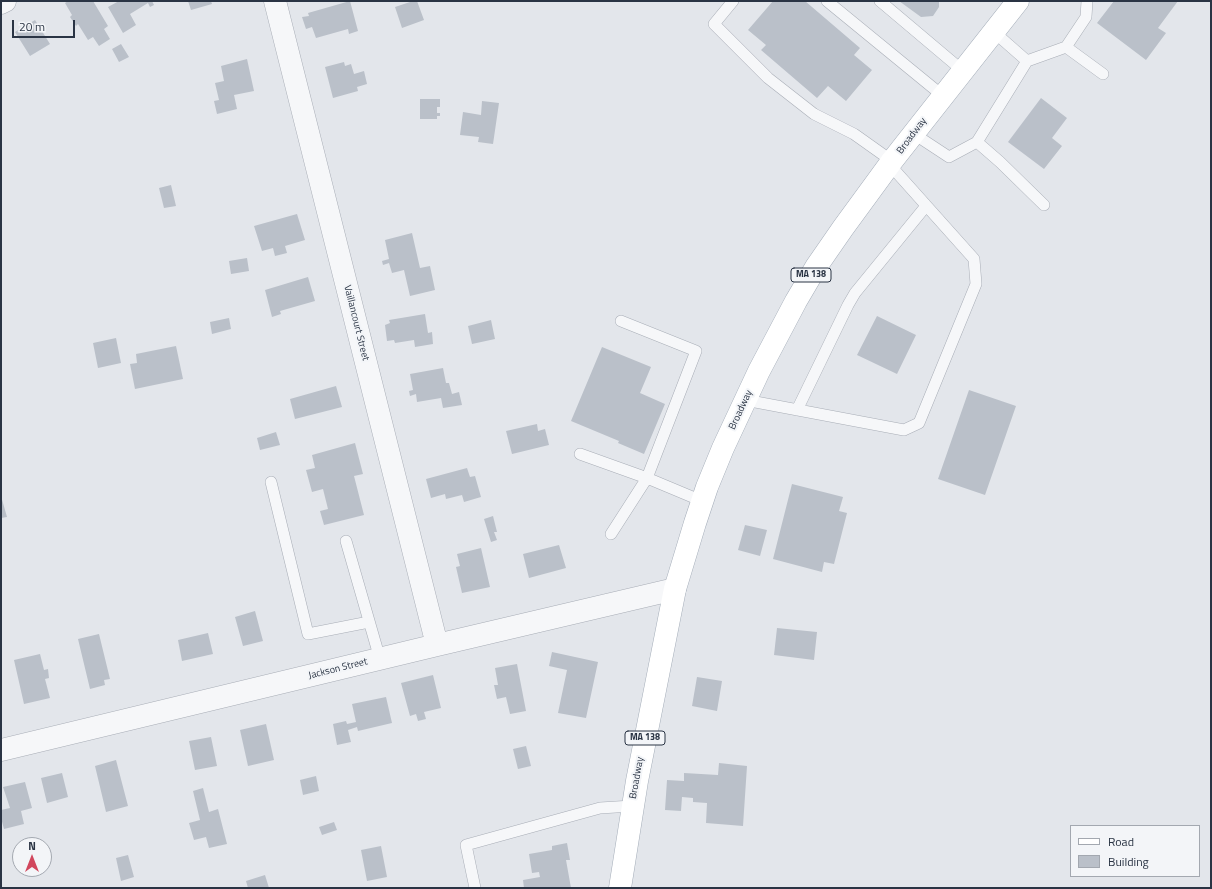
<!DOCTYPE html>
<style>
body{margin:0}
#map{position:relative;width:1212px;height:889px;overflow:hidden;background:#e3e6eb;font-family:"Titillium Web",sans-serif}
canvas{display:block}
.frame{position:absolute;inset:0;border:2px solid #2a3444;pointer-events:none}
.legend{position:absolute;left:1070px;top:825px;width:130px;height:52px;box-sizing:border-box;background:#f3f5f8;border:1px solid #a3a8b0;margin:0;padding:5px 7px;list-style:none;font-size:12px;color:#2a3444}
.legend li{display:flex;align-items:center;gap:8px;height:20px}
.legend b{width:20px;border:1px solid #a3a8b0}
.north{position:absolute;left:12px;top:837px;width:40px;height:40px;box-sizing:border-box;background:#f3f5f8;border:1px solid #a3a8b0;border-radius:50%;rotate:0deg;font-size:11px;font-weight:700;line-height:16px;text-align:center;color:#2a3444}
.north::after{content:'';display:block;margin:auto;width:14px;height:18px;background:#d1475d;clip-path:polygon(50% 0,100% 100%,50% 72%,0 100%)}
.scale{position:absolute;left:12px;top:20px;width:63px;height:18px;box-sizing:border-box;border:2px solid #2a3444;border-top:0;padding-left:5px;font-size:12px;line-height:14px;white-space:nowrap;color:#2a3444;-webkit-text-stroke:3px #f3f5f8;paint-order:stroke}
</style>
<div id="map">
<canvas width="1212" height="889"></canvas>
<div class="frame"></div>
<ul class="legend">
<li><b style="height:5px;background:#fff"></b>Road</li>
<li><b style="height:11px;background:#bac0c9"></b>Building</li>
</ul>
<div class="north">N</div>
<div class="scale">20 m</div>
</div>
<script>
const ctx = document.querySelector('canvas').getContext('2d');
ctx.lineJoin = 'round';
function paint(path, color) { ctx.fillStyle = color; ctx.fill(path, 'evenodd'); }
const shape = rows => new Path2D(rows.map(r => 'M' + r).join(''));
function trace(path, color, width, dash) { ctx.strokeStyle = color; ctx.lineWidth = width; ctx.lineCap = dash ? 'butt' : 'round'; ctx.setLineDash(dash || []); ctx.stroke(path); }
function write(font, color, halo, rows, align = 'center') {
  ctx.font = font + ' "Titillium Web",sans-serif'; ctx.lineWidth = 4; ctx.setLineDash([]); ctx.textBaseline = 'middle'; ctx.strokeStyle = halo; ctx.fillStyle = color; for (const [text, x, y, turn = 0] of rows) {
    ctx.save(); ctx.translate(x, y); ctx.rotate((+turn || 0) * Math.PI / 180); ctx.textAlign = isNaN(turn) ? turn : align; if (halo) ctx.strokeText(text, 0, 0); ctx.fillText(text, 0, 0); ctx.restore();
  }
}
paint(shape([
 [68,1,93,1,108,26,104,29,110,39,99,46,93,37,88,40,78,24,76,26,70,17,72,15,65,3],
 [119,1,152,1,154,5,150,7,148,3,130,14,136,25,123,33,108,7],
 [188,1,211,1,212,4,191,10],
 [350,1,358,31,349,34,348,29,316,38,312,27,306,29,302,17,309,16,308,13],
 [413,1,417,1,424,20,402,28,395,7],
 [773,1,805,1,860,48,854,55,872,70,846,101,828,86,817,98,761,50,766,45,748,30],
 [899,1,939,1,939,7,933,16,921,17],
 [1114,1,1178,1,1158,28,1166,33,1146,60,1097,23],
 [35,20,50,44,30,56,15,32],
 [121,44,129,57,119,62,112,49],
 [247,59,254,91,234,95,237,109,217,114,214,101,219,100,215,83,224,81,221,66],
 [344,62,345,66,351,64,354,74,364,71,367,84,357,87,358,91,333,98,325,67],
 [1041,98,1067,118,1052,138,1062,146,1044,169,1008,142],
 [420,99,440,99,440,107,437,107,437,113,440,113,440,116,437,116,437,119,420,119],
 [482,101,499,103,493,144,478,142,479,137,460,135,463,112,481,115],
 [171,185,176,206,164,208,159,188],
 [297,214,305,240,285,246,287,253,275,256,273,248,262,251,254,226],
 [412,233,420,268,430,266,435,290,410,296,404,270,392,273,389,263,383,265,382,261,389,259,385,240],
 [247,258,249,271,231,274,229,261],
 [308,277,315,301,280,311,281,314,272,317,265,290],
 [425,314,428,333,432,332,433,344,415,347,414,340,395,343,394,340,387,341,385,325,390,323,389,320],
 [877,316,916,335,897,374,857,355],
 [229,318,231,329,212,334,210,322],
 [491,320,495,339,472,344,468,326],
 [116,338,121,363,98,368,93,343],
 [176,346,183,379,135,389,130,364,137,363,136,354],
 [602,347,651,367,640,393,665,404,644,454,618,443,619,441,571,421],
 [443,368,446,383,449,383,452,394,459,392,462,405,443,408,441,398,417,402,416,394,410,396,409,391,413,390,410,374],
 [336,386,342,407,295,419,290,399],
 [969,390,1016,406,985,495,938,479],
 [537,424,538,431,545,429,549,445,512,454,506,431],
 [276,432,280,445,260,450,257,438],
 [355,443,363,474,354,476,364,515,324,525,320,511,328,509,323,489,312,492,306,470,315,468,312,455],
 [467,468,470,477,475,476,481,497,464,502,462,495,446,499,445,494,431,498,426,479],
 [792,484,843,497,839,511,847,513,834,564,824,562,822,572,773,559],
 [1,496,7,517,1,518],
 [493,516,497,532,494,532,497,540,491,542,484,519],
 [745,525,767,530,760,556,738,550],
 [559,545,566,568,529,578,523,554],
 [481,548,490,587,462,593,456,567,460,566,457,554],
 [255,611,263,641,243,646,235,617],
 [777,628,817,632,814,660,774,655],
 [208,633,213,654,182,661,178,640],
 [99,634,110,679,104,680,105,685,90,689,78,639],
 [552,652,598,662,586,718,558,713,567,670,549,666],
 [40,654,44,670,48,669,49,678,45,679,50,698,24,704,14,660],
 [517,664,526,711,510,714,506,697,497,699,494,685,498,685,495,668],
 [433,675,441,708,424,712,426,719,418,721,416,714,410,716,401,683],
 [697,677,722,681,717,711,692,706],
 [386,697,392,723,358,731,357,727,348,730,351,742,337,745,333,724,346,721,347,724,356,722,352,704],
 [266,724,274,760,248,766,240,730],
 [211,737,217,766,195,770,189,741],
 [526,746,531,766,518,769,513,749],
 [116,760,128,806,106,812,95,766],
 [719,763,747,766,743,826,706,823,707,803,693,802,693,798,682,797,681,811,665,810,667,780,684,781,684,773,718,775],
 [62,773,68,797,47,803,41,778],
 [316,776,319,791,303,795,300,780],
 [25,782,32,808,21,811,24,824,4,829,1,818,1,810,10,808,3,787],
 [203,788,209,812,218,809,227,844,209,848,206,837,194,840,189,823,200,820,193,791],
 [334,822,337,830,322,835,319,827],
 [567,843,570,860,566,860,571,888,524,888,523,880,540,877,539,872,532,873,529,854,552,850,552,846],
 [381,846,387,877,367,881,361,850],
 [128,855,134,877,121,881,116,858],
 [265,875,269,888,248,888,246,881]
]), '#bac0c9');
const service = shape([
 [733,1,714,24,768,78,814,114,854,134,892,161],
 [827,1,943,96],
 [880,1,963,71],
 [994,32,1027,61,1066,47,1086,17,1087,1],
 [1066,47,1103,74],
 [914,134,949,157,977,142,1027,61],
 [977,142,1000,162,1044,205],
 [621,321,696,351,647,478,702,501],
 [745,400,904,430,919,423,976,284,974,259,890,165],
 [797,410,848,305,855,293,926,206],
 [580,454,647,478,611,534],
 [271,482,308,634,369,622],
 [346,541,380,659],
 [475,888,466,845,600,808,632,806]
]);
const minor = shape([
 [275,1,437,645],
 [1,3,5,1],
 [1,750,437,645,675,589]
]);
const primary = shape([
 [620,888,637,781,675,589,695,523,707,487,723,448,759,371,796,301,816,267,843,228,892,161,1018,1]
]);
trace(service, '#a8adb6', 12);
trace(minor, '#a8adb6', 23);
trace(primary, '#a2abb7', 23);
trace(service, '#f6f7f9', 11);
trace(minor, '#f6f7f9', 22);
trace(primary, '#fff', 22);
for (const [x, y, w] of [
 [811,275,40],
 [645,738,40]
]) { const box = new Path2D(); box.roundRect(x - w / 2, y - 7, w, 14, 3); ctx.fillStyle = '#f3f5f8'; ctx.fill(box); trace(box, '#2a3444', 1); }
write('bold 9px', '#2a3444', null, [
 ["MA 138",811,275],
 ["MA 138",645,738]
]);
write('10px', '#2a3444', '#f3f5f8', [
 ["Broadway",912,136,-53],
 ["Vaillancourt Street",356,323,76],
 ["Broadway",741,410,-65],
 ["Jackson Street",338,669,-14],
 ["Broadway",637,778,-80]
]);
</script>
